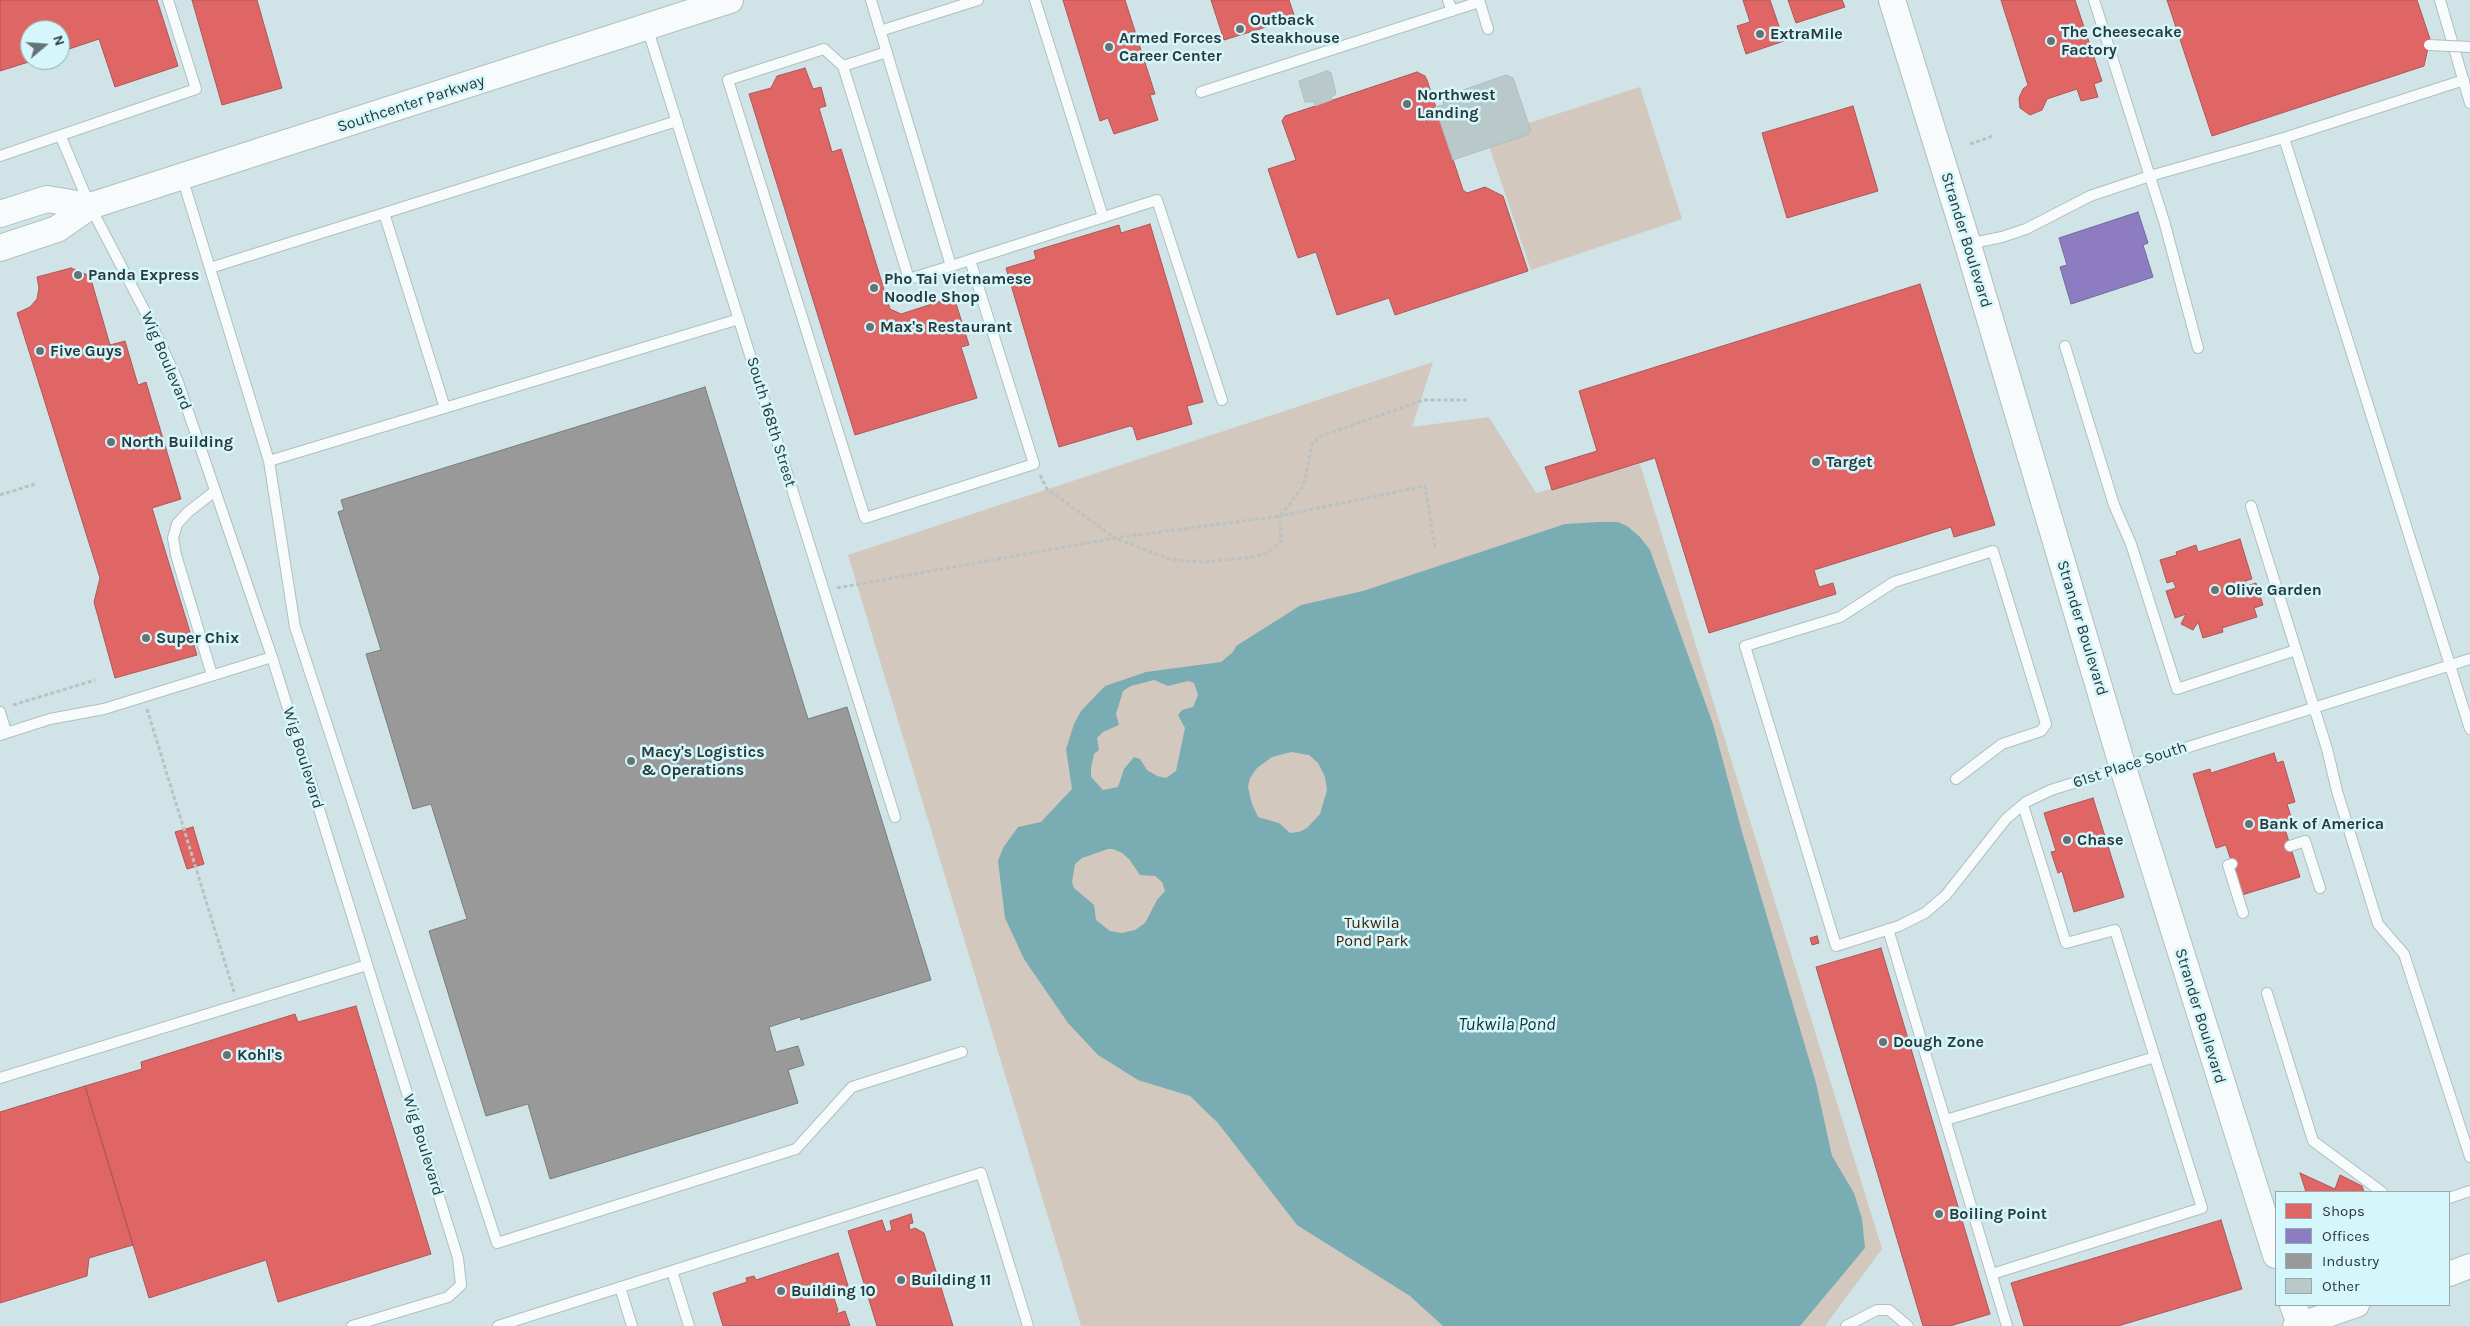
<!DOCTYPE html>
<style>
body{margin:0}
#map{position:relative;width:2470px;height:1326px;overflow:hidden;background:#d0e3e6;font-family:Karla,sans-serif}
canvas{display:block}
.legend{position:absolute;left:2275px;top:1191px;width:175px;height:115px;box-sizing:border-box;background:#d5f7fb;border:1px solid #91abae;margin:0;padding:6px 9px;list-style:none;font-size:15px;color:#2b393b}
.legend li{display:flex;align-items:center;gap:10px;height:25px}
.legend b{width:25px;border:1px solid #91abae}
.north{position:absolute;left:20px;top:20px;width:50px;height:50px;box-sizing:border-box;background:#d5f7fb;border:1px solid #91abae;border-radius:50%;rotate:72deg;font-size:14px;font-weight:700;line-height:20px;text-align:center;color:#2b393b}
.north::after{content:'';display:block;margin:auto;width:18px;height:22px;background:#657477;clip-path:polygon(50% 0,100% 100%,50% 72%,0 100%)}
</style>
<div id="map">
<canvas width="2470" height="1326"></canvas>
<ul class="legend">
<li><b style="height:14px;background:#e06666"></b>Shops</li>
<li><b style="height:14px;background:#8e7cc3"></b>Offices</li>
<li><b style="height:14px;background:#999"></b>Industry</li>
<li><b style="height:14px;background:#b9c9ca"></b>Other</li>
</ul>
<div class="north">N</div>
</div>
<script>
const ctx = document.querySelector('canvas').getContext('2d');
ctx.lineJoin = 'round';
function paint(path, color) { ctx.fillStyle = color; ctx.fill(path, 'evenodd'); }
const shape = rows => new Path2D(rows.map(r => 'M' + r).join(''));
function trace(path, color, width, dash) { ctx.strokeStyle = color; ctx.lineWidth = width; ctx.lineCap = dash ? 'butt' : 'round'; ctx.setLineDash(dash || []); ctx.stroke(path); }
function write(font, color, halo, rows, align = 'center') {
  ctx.font = font + ' Karla,sans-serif'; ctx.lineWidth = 5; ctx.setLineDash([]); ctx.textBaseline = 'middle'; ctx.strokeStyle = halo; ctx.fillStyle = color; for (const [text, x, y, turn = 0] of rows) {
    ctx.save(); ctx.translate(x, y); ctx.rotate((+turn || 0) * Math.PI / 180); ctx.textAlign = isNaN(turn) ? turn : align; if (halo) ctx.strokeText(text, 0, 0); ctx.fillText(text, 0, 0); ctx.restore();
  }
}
paint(shape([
 [1640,87,1682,219,1531,270,1486,137],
 [1433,362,1412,427,1489,417,1536,493,1640,464,1882,1249,1825,1326,1081,1326,848,555]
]), '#d2c8be');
paint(shape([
 [1599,522,1618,522,1627,526,1640,537,1650,550,1713,724,1742,832,1816,1083,1832,1156,1854,1193,1862,1219,1865,1248,1800,1326,1443,1326,1410,1296,1297,1225,1218,1123,1190,1096,1138,1080,1098,1055,1068,1023,1024,959,1005,918,998,861,1003,848,1018,827,1041,822,1072,789,1066,749,1074,724,1081,711,1105,686,1146,672,1221,662,1233,652,1236,646,1301,605,1363,591,1565,524],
 [1154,680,1168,686,1188,681,1194,683,1198,695,1193,707,1182,710,1178,715,1185,728,1176,771,1166,778,1157,776,1147,770,1140,759,1134,757,1124,769,1118,787,1103,790,1091,777,1091,768,1094,754,1099,750,1097,738,1103,732,1119,725,1116,714,1123,691,1131,686],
 [1291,752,1309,755,1318,763,1325,777,1327,790,1320,814,1307,828,1299,832,1290,833,1279,823,1258,817,1252,804,1248,787,1250,778,1257,768,1272,757],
 [1108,849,1113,849,1122,853,1129,859,1140,875,1155,876,1162,882,1165,891,1157,900,1145,923,1135,930,1122,933,1110,931,1096,920,1094,905,1074,888,1072,882,1075,864,1082,858]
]), '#7aacb3');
const shops = shape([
 [0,0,157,0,178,66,115,87,99,39,60,52,60,30,30,30,30,60,35,60,0,71,0,0],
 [192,0,257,0,282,88,222,105,192,0],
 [1063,0,1125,0,1155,94,1150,95,1158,120,1114,134,1108,118,1100,121,1063,0],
 [1211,0,1289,0,1295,18,1224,40,1211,0],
 [1743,0,1770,0,1784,41,1746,54,1737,26,1750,22,1743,0],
 [1788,0,1842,0,1845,7,1796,23,1788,0],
 [2001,0,2075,0,2102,81,2094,84,2098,97,2081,101,2077,89,2047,99,2042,110,2030,115,2020,108,2019,98,2023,89,2028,85,2001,0],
 [2167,0,2417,0,2430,39,2424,66,2212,136,2167,0],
 [805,68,813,89,821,87,826,106,819,108,832,152,841,149,890,309,901,314,954,297,969,345,961,347,977,398,855,435,749,94,771,88,777,76,805,68],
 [1417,72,1425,76,1427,80,1463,190,1467,193,1485,187,1503,196,1528,271,1395,315,1389,298,1337,315,1316,252,1298,258,1268,169,1296,160,1282,121,1285,116,1417,72],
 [1853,106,1878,191,1787,218,1762,133,1853,106],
 [1150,224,1203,402,1187,406,1192,424,1137,440,1133,427,1130,426,1059,447,1006,268,1036,259,1034,251,1119,225,1121,233,1150,224],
 [71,268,90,276,110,345,125,341,138,385,146,382,181,499,152,508,197,655,115,678,94,602,100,578,17,313,30,307,37,299,39,288,37,277,71,268],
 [1920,284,1995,525,1954,537,1951,527,1814,570,1819,587,1833,583,1836,594,1709,633,1655,458,1552,490,1545,467,1597,451,1579,391,1920,284],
 [2240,539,2252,579,2245,581,2247,586,2256,583,2263,605,2254,608,2257,617,2222,628,2223,632,2203,638,2198,622,2193,630,2181,624,2186,614,2175,618,2166,591,2176,588,2173,581,2167,583,2160,560,2177,555,2176,552,2196,545,2198,552,2240,539],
 [2274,753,2277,763,2283,761,2295,802,2287,804,2293,823,2284,826,2300,877,2242,895,2226,845,2216,848,2193,774,2210,769,2211,773,2274,753],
 [2093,798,2124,897,2074,912,2062,871,2058,873,2051,852,2056,851,2044,813,2093,798],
 [193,827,204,864,187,869,175,832,193,827],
 [1817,936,1819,943,1812,945,1810,938,1817,936],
 [1881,948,1990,1314,1950,1326,1923,1326,1816,967,1881,948],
 [356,1006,431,1254,278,1302,266,1260,149,1298,85,1086,142,1069,141,1062,295,1014,298,1022,356,1006],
 [85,1086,133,1245,89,1258,87,1276,0,1303,0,1112,85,1086],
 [2300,1173,2335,1189,2340,1175,2362,1186,2364,1192,2306,1192,2300,1173],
 [911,1214,913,1223,909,1224,910,1230,915,1228,924,1233,953,1326,877,1326,848,1231,882,1220,886,1232,892,1230,890,1221,911,1214],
 [2221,1220,2242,1289,2118,1326,2024,1326,2011,1283,2221,1220],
 [838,1253,849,1289,833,1295,838,1310,836,1314,845,1311,850,1326,723,1326,713,1293,747,1282,746,1278,754,1276,756,1280,838,1253]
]);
paint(shops, '#e06666');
trace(shops, '#aa5859', 1);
const offices = shape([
 [2138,212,2148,243,2143,245,2153,277,2071,304,2060,267,2067,265,2059,238,2138,212]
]);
paint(offices, '#8e7cc3');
trace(offices, '#70689a', 1);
const industry = shape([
 [705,387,808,719,847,707,931,980,801,1020,800,1017,769,1027,776,1052,798,1046,804,1065,788,1070,798,1103,550,1179,528,1104,486,1116,429,931,467,919,431,804,413,809,366,654,381,650,338,512,344,510,341,500,705,387]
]);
paint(industry, '#999');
trace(industry, '#787c7d', 1);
const building = shape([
 [1327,71,1331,73,1336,94,1331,97,1332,100,1315,106,1314,102,1305,102,1299,81,1327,71],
 [1506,75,1513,78,1531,131,1529,134,1453,160,1435,107,1444,105,1443,101,1449,95,1506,75]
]);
paint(building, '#b9c9ca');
trace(building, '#aebcbe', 1);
const service = shape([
 [871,0,951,266,1157,200,1222,400],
 [1035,0,1103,217],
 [1448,0,1452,11],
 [1479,0,1488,29],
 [2094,0,2164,221,2198,348],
 [2440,0,2470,103],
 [647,27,895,817],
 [880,31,978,0],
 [887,52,843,66,909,279,951,266],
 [843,66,824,49,728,80,865,518,1034,464,970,260],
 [1201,92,1479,2],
 [61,137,90,206,151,323,178,382,272,657,458,1258,461,1285,448,1297,352,1326],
 [2284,138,2470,729],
 [0,156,196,89,168,0],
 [182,177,269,461],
 [384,213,445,408],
 [1968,244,2002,237,2026,229,2090,196,2150,176,2284,138,2464,80],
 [210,268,677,121],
 [739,319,269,461,295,627,497,1243,796,1149,852,1087,962,1052],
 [2065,346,2114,505,2131,544,2177,689,2296,650],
 [2251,506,2327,749,2337,791,2378,924,2404,954,2470,1157],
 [212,675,176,555,173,538,177,524,188,512,215,491],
 [0,712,6,732],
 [0,735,50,719,104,709,272,657],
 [1956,779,2002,744,2041,731,2046,724,1993,551,1894,582,1840,617,1745,646,1836,946,1899,926,1925,913,1946,895,2006,819,2026,802,2051,790,2470,659],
 [2290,846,2305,841,2320,888],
 [2232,864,2228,865,2243,913],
 [1888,929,2007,1326],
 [2267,993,2313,1141,2382,1192],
 [0,1078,367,965],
 [1946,1120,2155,1057],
 [2449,1198,2470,1191],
 [672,1271,689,1326],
 [1992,1274,2202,1208,2115,930,2066,943,2023,805],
 [620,1287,632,1326],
 [498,1326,981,1173,1028,1326],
 [1846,1326,1877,1310,1889,1310,1908,1326]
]);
const tertiary = shape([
 [2449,1274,2470,1266],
 [2295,1326,2357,1305]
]);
const secondary = shape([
 [1892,0,1968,245,2123,768,2276,1255],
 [0,214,47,199,90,206],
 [0,248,57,229,90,206,730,0],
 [2293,1305,2301,1326]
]);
trace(service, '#b0bfc0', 12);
trace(tertiary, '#b0bfc0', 26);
trace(secondary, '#b0bfc0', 28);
trace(shape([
 [1970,144,1993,136],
 [1040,475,1047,489,1115,538,1280,516,1304,485,1312,444,1321,436,1424,400,1469,400],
 [0,495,35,484],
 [837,588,1115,538,1172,560,1203,562,1253,557,1267,553,1281,542,1280,516,1425,486,1435,547],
 [13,705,95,680],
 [147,709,234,992]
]), '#bac2c3', 3, [4, 2.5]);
trace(service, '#f8fbfb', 10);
trace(tertiary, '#f8fbfb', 24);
trace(secondary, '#f8fbfb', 26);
const serviceBridge = shape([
 [2429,45,2470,47]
]);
trace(serviceBridge, '#b0bfc0', 12, []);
trace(serviceBridge, '#f8fbfb', 10);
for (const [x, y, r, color] of [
 [1240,29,5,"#657477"],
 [1760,34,5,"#657477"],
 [2051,41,5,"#657477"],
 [1109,47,5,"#657477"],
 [1407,104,5,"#657477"],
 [78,275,5,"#657477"],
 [874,288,5,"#657477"],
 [870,327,5,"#657477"],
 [40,351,5,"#657477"],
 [111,442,5,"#657477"],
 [1816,462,5,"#657477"],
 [2215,590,5,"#657477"],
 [146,638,5,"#657477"],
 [631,761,5,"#657477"],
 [2249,824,5,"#657477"],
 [2067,840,5,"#657477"],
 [1883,1042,5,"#657477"],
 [227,1055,5,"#657477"],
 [1939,1214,5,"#657477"],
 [901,1280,5,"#657477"],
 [781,1291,5,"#657477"]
]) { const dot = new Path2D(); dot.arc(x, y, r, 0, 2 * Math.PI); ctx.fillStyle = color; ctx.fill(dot); trace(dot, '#d5f7fb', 2); }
write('bold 16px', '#2b393b', '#d5f7fb', [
 ["Outback",1250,20],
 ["Steakhouse",1250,38],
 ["The Cheesecake",2061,32],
 ["Factory",2061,50],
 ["ExtraMile",1770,34],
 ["Armed Forces",1119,38],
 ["Career Center",1119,56],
 ["Northwest",1417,95],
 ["Landing",1417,113],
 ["Panda Express",88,275],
 ["Pho Tai Vietnamese",884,279],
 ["Noodle Shop",884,297],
 ["Max's Restaurant",880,327],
 ["Five Guys",50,351],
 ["North Building",121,442],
 ["Target",1826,462],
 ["Olive Garden",2225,590],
 ["Super Chix",156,638],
 ["Macy's Logistics",641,752],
 ["& Operations",641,770],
 ["Bank of America",2259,824],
 ["Chase",2077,840],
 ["Dough Zone",1893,1042],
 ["Kohl's",237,1055],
 ["Boiling Point",1949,1214],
 ["Building 11",911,1280],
 ["Building 10",791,1291]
], 'left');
write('16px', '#2b393b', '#d5f7fb', [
 ["Southcenter Parkway",411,104,-18],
 ["Strander Boulevard",1966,240,73],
 ["Wig Boulevard",166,361,67],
 ["South 168th Street",771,422,73],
 ["Strander Boulevard",2082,628,73],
 ["Wig Boulevard",303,758,73],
 ["61st Place South",2130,765,-18],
 ["Strander Boulevard",2200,1016,73],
 ["Wig Boulevard",423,1145,73]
]);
write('16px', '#461b00', '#d5f7fb', [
 ["Tukwila",1372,923],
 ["Pond Park",1372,941]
]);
write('italic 18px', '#103135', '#d5f7fb', [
 ["Tukwila Pond",1507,1025]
]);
</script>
